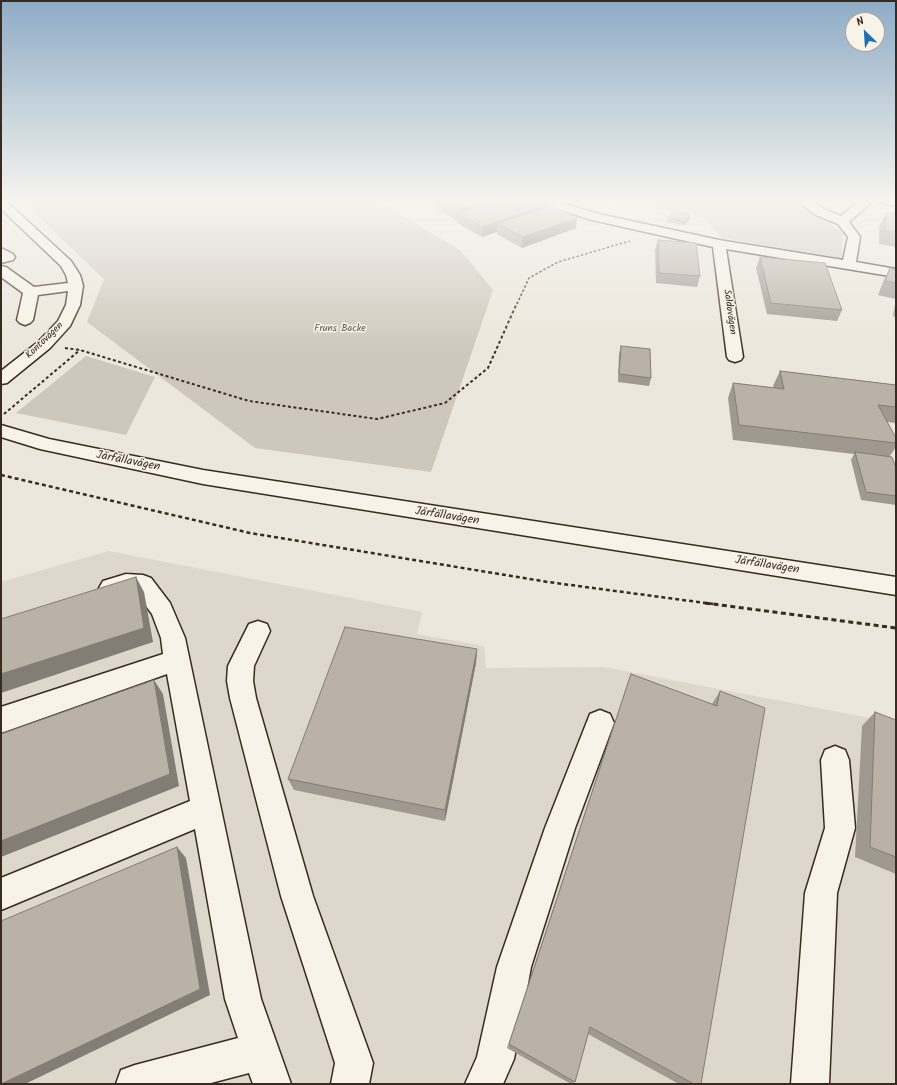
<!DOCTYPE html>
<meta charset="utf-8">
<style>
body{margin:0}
#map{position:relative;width:897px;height:1085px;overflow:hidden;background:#ece7dc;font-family:Kalam,sans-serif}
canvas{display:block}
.frame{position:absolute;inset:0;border:2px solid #3b2a1e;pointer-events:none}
.north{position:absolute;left:845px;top:12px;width:40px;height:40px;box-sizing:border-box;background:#f7f3e8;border:1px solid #aca397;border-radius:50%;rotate:335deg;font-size:11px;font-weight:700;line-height:16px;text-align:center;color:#3b2a1e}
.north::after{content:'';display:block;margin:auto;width:14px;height:18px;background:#1f6fb2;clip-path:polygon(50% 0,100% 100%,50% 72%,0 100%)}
</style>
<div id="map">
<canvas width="897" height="1085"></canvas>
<div class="frame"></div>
<div class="north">N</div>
</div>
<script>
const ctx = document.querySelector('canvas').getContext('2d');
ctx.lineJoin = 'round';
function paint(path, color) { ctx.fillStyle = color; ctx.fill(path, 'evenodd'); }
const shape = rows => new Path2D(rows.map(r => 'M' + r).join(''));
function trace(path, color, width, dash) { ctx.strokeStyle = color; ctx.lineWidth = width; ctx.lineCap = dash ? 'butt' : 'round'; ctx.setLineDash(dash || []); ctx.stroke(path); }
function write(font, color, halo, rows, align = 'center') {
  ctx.font = font + ' Kalam,sans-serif'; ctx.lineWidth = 3; ctx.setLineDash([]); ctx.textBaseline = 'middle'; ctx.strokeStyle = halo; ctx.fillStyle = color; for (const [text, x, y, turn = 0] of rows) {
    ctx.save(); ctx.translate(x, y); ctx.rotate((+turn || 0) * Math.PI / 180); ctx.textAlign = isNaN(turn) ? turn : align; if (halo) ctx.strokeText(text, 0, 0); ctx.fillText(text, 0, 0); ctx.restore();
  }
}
paint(shape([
 [109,551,422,612,417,634,484,646,486,668,604,667,896,723,896,1084,1,1084,1,582]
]), '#ddd7cc');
paint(shape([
 [21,200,377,200,461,251,493,290,431,472,255,448,87,322,104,279],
 [651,200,798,200,843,234,841,258,722,238,703,217,651,208],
 [86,356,155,377,126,435,16,413]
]), '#cec8bc');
const minor = shape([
 [1,200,5,200,71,261,80,275,83,286,80,305,70,326,50,348,7,383,1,384,1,371,38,342,58,321,66,305,68,291,38,295,33,320,30,323,25,325,20,323,17,320,23,293,1,277,1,266,6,267,34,287,68,283,66,275,61,266,1,209,1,200],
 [534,200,551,200,599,214,719,240,843,260,848,237,838,224,816,215,795,200,809,200,824,209,841,216,861,200,874,200,849,222,860,237,856,262,896,269,896,277,726,249,743,357,741,360,735,362,729,360,727,357,713,247,592,220,536,202,534,200],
 [874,200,896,200,896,206,876,202,874,200],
 [1,248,13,254,15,257,13,260,1,263,1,248],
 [1,425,49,439,203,470,896,577,896,595,203,484,40,449,1,437,1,425],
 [126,574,143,575,151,578,170,603,185,638,261,999,291,1084,253,1084,249,1073,207,1084,116,1084,121,1070,135,1065,238,1038,225,999,195,829,1,910,1,878,190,801,167,674,1,733,1,707,163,654,161,638,152,614,136,593,126,592,111,597,103,595,99,588,103,581,126,574],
 [258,621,267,624,270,631,254,666,253,681,256,698,313,896,373,1063,369,1084,331,1084,335,1063,281,896,230,698,227,681,228,666,249,624,258,621],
 [600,710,610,714,614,723,575,828,531,967,514,1059,503,1084,465,1084,477,1057,497,967,545,828,590,714,600,710],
 [835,746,845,750,849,760,855,828,837,893,829,1084,791,1084,805,893,825,828,821,760,825,750,835,746]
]);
trace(minor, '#3b2a1e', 3);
trace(shape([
 [517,304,529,278,558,262,630,241]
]), '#3b2a1e', 1.5, [2.5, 2]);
trace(shape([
 [65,348,80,350,249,401,377,419,445,403,488,368,517,303],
 [4,414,80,350]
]), '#3b2a1e', 2, [3, 2.5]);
trace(shape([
 [1,475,250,533,548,582,713,604]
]), '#3b2a1e', 2.5, [4, 3]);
trace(shape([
 [705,603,896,628]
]), '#3b2a1e', 3, [5, 3.5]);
paint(minor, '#f7f3e8');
paint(shape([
 [436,200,532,200,545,206,544,208,576,228,522,248,497,234,497,232,482,237,457,223,457,219,456,220,436,208],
 [595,200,616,200,608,204],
 [896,200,896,247,879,244,879,226,886,213,894,214,894,205],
 [690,215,690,219,684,225,667,222,668,218],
 [658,240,700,276,697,287,656,283,655,250],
 [760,257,842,310,837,321,767,314,756,268],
 [890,268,896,270,896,317,893,316,896,299,878,295,883,282],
 [621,346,651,378,649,386,618,382,619,354],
 [780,371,896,385,896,423,887,422,896,438,896,447,890,456,896,468,896,505,861,500,851,460,854,454,733,440,728,398,733,383,774,388,773,386],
 [477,649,476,663,445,821,294,790,288,779],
 [631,674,712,704,720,691,694,1084,679,1084,588,1034,575,1082,571,1084,507,1048,626,688],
 [875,712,896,720,896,874,855,857,862,726]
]), '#a09990');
paint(shape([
 [490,200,510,200,457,213,457,219,456,220,456,210],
 [609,200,616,200,608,204],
 [545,206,544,216,497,224,497,232,482,237,483,227],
 [690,215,690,219,684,225,685,222],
 [577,218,576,228,522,248,523,237],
 [136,577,144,592,153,642,1,693,1,674],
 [477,649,476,663,445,821,445,810],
 [154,680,163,694,179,786,1,857,1,841],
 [177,847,186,858,210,995,25,1084,1,1084]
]), '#827d75');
const building = shape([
 [437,200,490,200,456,210,437,200],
 [499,200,532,200,545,206,483,227,457,213,499,200],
 [551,206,577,218,523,237,497,224,551,206],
 [674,212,690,215,685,222,668,218,674,212],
 [886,213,896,214,896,232,885,231,886,213],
 [658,240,696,243,700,276,659,273,658,240],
 [760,257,825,263,842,310,771,303,760,257],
 [890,268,896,270,896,283,885,281,890,268],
 [621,346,650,349,651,378,619,374,621,346],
 [780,371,896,385,896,407,878,405,896,438,896,443,739,425,733,383,784,389,780,371],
 [855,452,892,457,896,468,896,496,866,492,855,452],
 [136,577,144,628,1,674,1,619,136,577],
 [345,627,477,649,445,810,288,779,345,627],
 [631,674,717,706,720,691,765,708,701,1084,694,1084,590,1027,575,1082,509,1044,631,674],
 [154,680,170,774,1,841,1,734,154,680],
 [875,712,896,720,896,857,870,847,875,712],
 [177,847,200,989,1,1084,1,921,177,847]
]);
paint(building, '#bab2a7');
trace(building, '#827d75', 1);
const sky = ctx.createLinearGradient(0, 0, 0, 352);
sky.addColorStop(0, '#8eacc6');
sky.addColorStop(0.57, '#f6f4ef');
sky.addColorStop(1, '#f6f4ef00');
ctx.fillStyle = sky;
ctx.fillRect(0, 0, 897, 352);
write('10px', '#3b2a1e', '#f7f3e8', [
 ["Saldovägen",729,312,82],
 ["Kontovägen",45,341,-44]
]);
write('10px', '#605246', '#f7f3e8', [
 ["Fruns Backe",340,329]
]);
write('12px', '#3b2a1e', '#f7f3e8', [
 ["Järfällavägen",128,462,11],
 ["Järfällavägen",447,517,9],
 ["Järfällavägen",767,566,9]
]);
</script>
